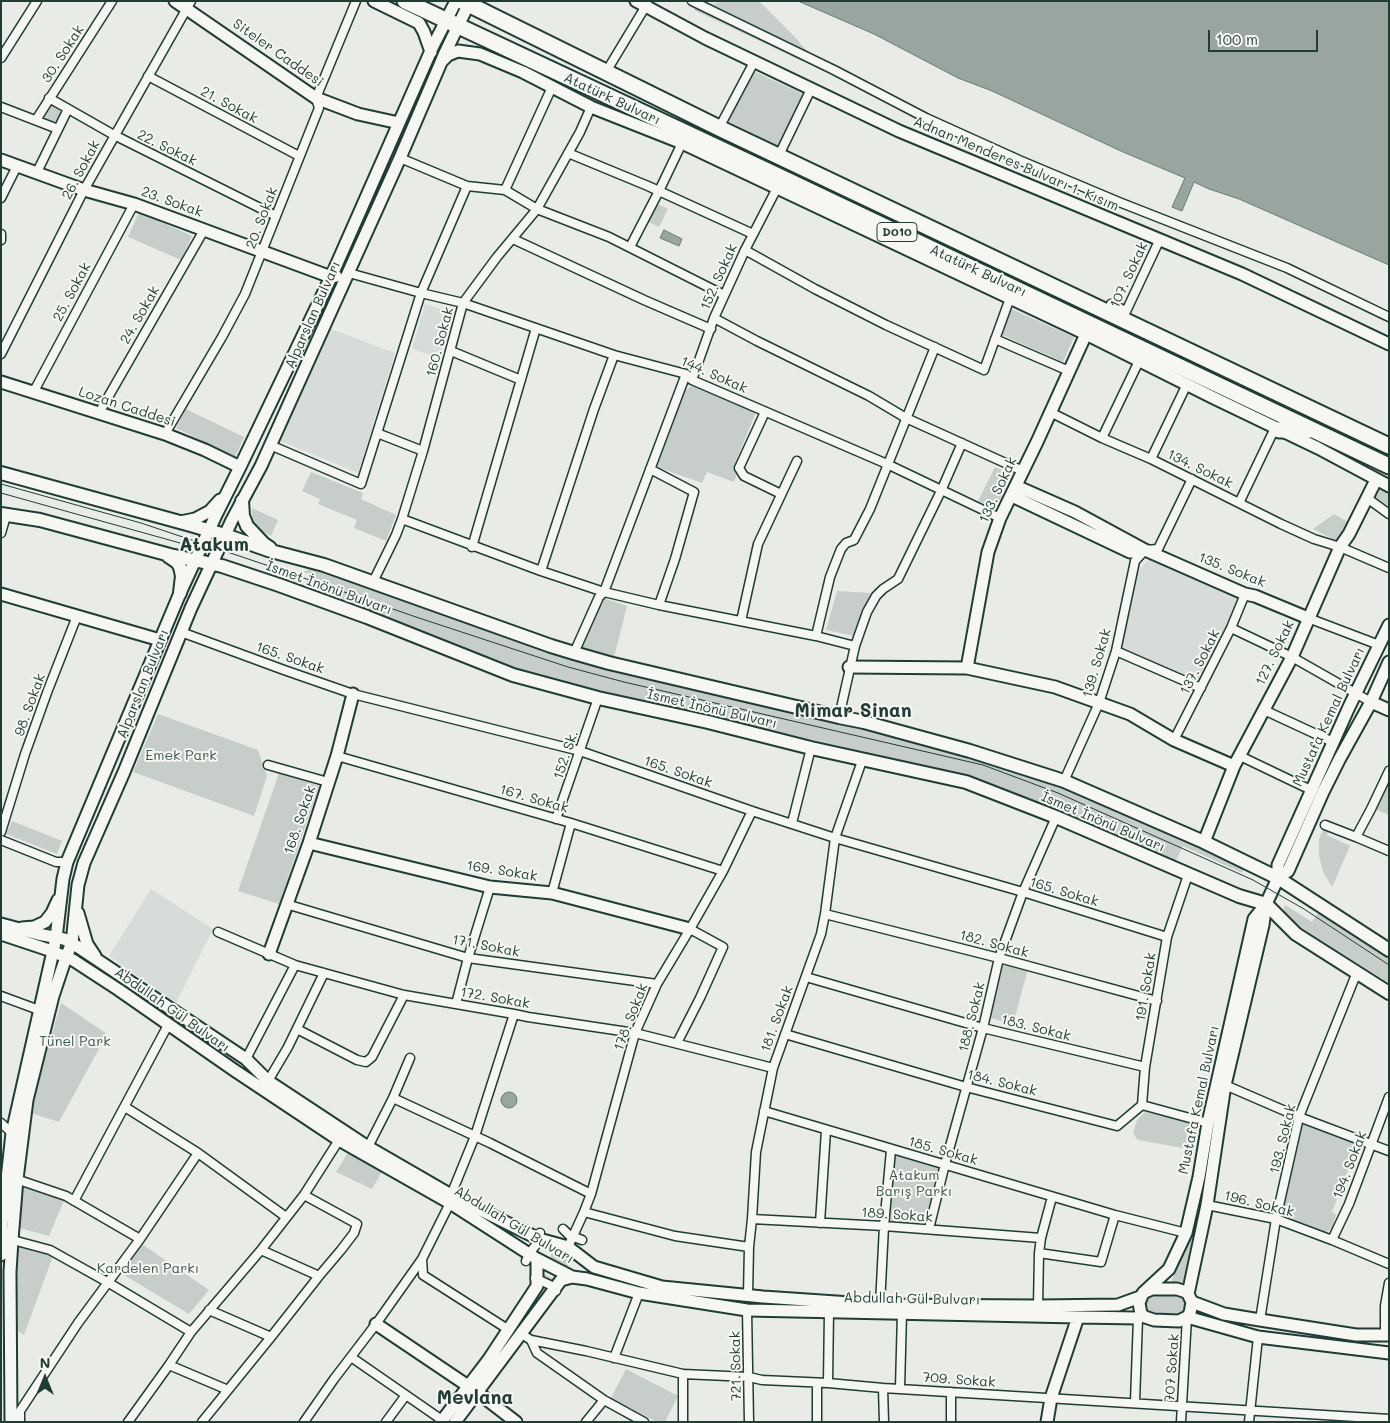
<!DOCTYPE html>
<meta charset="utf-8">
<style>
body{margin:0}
#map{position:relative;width:1390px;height:1423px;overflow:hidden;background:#e9ebe7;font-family:Mali,sans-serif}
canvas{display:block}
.frame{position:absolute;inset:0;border:2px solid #1f3d34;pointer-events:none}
.north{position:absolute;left:20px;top:1353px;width:50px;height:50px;-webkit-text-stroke:4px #f6f6f2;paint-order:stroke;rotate:0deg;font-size:14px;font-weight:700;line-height:20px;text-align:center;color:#1f3d34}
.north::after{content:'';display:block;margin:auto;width:18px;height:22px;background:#1f3d34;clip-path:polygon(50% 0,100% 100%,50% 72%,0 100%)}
.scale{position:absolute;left:1208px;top:30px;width:110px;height:22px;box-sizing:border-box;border:2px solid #1f3d34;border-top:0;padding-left:6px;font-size:15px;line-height:18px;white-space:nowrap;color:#1f3d34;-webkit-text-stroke:4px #f6f6f2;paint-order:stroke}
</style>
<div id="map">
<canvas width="1390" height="1423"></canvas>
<div class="frame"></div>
<div class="north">N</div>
<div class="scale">100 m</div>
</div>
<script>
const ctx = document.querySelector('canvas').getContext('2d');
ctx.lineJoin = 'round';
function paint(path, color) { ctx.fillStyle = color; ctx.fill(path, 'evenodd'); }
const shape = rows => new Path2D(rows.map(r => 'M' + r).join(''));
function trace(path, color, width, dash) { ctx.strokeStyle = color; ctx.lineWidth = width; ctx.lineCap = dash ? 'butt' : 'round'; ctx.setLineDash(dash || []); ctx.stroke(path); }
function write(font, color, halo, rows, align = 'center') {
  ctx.font = font + ' Mali,sans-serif'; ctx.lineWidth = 4; ctx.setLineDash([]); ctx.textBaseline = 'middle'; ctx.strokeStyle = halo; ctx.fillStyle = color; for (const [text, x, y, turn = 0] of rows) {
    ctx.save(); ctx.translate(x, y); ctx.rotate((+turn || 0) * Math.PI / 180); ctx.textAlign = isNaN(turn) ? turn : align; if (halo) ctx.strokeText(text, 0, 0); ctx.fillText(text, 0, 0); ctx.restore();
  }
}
paint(shape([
 [425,304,452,312,439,358,412,349],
 [331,329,395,353,358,473,280,441],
 [1151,557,1240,597,1200,682,1118,649,1137,572],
 [151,889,213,929,176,1003,109,956]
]), '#d8dcd8');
paint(shape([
 [700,1,715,4,721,1,759,1,795,37,807,51,802,61,694,10],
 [753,71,803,94,778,146,728,121],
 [50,104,60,111,61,117,58,121,53,121,43,116,44,111],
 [656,203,668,209,659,227,647,221],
 [139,212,192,236,181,260,128,237],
 [1009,308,1074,337,1063,362,1000,334],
 [691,386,756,412,735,463,738,472,734,482,707,472,702,483,657,467,684,392],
 [186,409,244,437,235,457,176,428],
 [995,467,1011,474,998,504,992,506,978,501],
 [311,472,363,493,361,499,396,515,386,541,354,528,357,520,318,504,320,499,302,491],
 [1379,487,1389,492,1389,510,1373,498],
 [252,508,278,520,271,536,256,529,252,521],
 [1334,514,1348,522,1339,542,1313,529],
 [232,561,305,585,309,574,303,572,316,567,556,652,840,721,1047,775,1246,864,1242,873,1183,846,1174,864,1006,790,931,767,542,677,231,564],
 [837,591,871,593,854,636,826,630],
 [603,598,627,606,614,657,584,652,581,646],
 [158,714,258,750,267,776,254,816,133,772],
 [279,773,319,786,279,904,238,891],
 [1389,779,1389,815,1375,809],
 [12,821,62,841,57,854,6,834],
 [1323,830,1328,832,1327,835,1350,846,1332,887,1323,872,1319,856,1319,839],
 [1285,905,1312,922,1320,910,1389,955,1389,983,1282,915],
 [1002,962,1028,969,1013,1024,987,1017],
 [61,1003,107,1034,59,1122,31,1113,41,1070],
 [1218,1098,1190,1250,1188,1289,1170,1285,1186,1243],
 [1145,1112,1195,1123,1198,1128,1194,1150,1138,1140,1133,1133,1137,1120],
 [1300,1118,1357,1140,1362,1148,1359,1153,1353,1158,1332,1212,1336,1214,1332,1229,1324,1233,1281,1217,1283,1189],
 [350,1149,384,1168,372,1189,336,1172],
 [891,1150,945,1164,929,1229,884,1226],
 [22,1181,66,1196,49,1236,16,1227],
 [139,1242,209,1290,189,1314,119,1272],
 [18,1246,53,1256,24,1335,13,1328],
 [555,1251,561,1251,569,1256,570,1261,568,1266,563,1268,551,1260,551,1255],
 [544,1274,554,1279,475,1385,539,1291],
 [1177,1295,1182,1298,1185,1303,1184,1309,1179,1313,1158,1314,1150,1313,1145,1310,1144,1302,1150,1297],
 [626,1369,678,1396,665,1422,657,1422,611,1398]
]), '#c7cec9');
const water = shape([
 [798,1,1389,1,1389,265,1239,199,1209,189,1194,182,1182,211,1172,207,1185,178,1123,152,992,91,958,78,874,34,798,1],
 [664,230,682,239,679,246,660,238,664,230],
 '501 1100a8 8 0 1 1 16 0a8 8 0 1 1-16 0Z'
]);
paint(water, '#99a6a0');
trace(water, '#687c75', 1);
const street = shape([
 [692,1,834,70,926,118,1019,160,1119,202,1287,268,1389,317],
 [1,58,37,1],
 [606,72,647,4],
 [148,76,299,156],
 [49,98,114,135,276,216],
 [1,107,58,129],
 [36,120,112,1],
 [719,128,754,62],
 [781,151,811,89],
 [568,153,648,186,753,234],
 [400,158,467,186,505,190,537,209,609,237,724,295],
 [37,172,68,109],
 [505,190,552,87],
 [1,198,17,166],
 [1,234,1,240],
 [513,239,644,300,711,329],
 [630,247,659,191,682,143],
 [745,250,815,289,886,325,984,370,1010,298],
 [349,273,421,293,463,303,614,355,686,374,692,380,887,464,1000,518],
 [1111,304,1126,311],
 [714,318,757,341,869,396,906,418,1023,471],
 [1122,320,1159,241],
 [995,339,1069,371],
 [451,351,521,380],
 [1,354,84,190,191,1],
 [686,374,604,592,659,605,816,636],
 [692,380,714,318,745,250,777,188],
 [33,393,134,204],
 [765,412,739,468,744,476,781,494],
 [1050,412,1102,438,1151,459,1281,524,1314,539,1340,547,1389,568],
 [99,413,204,230],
 [377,433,423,451],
 [165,434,222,337,245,294,319,108,316,98,356,1],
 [1102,438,1139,361],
 [270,445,361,484,421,293,467,186],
 [1151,459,1187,384],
 [650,469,694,492,675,559,659,605],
 [1367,498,1389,514],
 [1239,503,1275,428],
 [402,519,541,571,604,592,599,597,574,653],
 [1,533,6,516],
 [472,547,536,328],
 [541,571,594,409,614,355],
 [373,582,396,535,402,519,423,451,463,303,497,257,537,209,580,132,591,107],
 [1308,618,1379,645],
 [741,621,758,544,797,461],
 [1231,628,1292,657,1371,702],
 [181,632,284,670,353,694,580,751,752,811,835,838,1023,892,1167,937],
 [855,646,816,636,830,577,841,549,846,543,854,540,870,509,935,347],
 [1116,651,1201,688],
 [1264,710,1333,742],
 [839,717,855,646,867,612,876,596,883,589,898,579,941,491,962,443],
 [1174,740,1231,628,1245,594],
 [337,756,571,823,723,871],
 [1240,756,1311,790],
 [268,765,328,782],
 [1064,781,1099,703,1116,651,1135,561,1145,550,1158,549,1192,479],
 [556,819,598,698],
 [792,823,811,748],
 [1325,825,1356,837,1371,809,1389,771],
 [1,832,25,754,48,690,77,616],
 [1356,837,1389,851],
 [1,840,56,862,67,862],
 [552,893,571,823],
 [286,904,468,958,657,984],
 [825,914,999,958,1157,1001],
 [218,932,295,965,404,995,514,1014,528,1017,635,1033,773,1068],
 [806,977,983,1028,1145,1067],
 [1,996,39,1010],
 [456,1004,468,958,490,887],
 [297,1029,357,1060,366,1062,372,1057,404,995],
 [785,1034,966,1087,1117,1126,1142,1105,1208,1123],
 [677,1043,700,998,723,947,690,929],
 [246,1059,295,965],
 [268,1081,288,1047,324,973],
 [1225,1085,1299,1117,1389,1151],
 [393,1098,490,1143,591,1194],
 [1142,1105,1145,1067,1167,937,1188,875],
 [125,1107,198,1153,286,1217],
 [764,1111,1115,1215],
 [1,1123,12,1133],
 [368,1147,393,1098,410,1058],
 [13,1178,66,1196,140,1239,78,1323,20,1411,20,1422],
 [451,1195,475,1136,514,1014],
 [74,1201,168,1025],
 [450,1203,422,1259,423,1275,509,1330],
 [1207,1205,1276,1219,1332,1240,1389,1264],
 [584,1212,675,1236,749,1247],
 [752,1219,884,1226,1041,1238],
 [820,1223,826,1130],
 [563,1229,569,1235,582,1240],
 [929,1229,945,1164,983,1028,999,958,1023,892,1056,817],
 [9,1239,50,1250,109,1283,191,1332],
 [140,1239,198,1153],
 [1332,1240,1349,1204,1389,1097],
 [568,1247,584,1212,591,1194,635,1033,657,984,690,929,723,871,752,811],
 [261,1250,319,1276],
 [1039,1253,1101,1262,1115,1215,1186,1233],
 [526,1261,529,1254,538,1242,540,1233],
 [535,1278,550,1285,556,1291],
 [748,1295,749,1247,752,1219,756,1152,773,1068,821,934,825,914,835,838,863,758],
 [880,1305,884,1226,891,1150],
 [1038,1306,1039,1253,1041,1238,1052,1197],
 [209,1310,271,1337],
 [747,1310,749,1422],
 [1260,1320,1276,1219,1299,1117,1357,972],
 [520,1333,531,1340,537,1353,604,1400,644,1422],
 [1385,1335,1385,1306,1389,1283],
 [531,1340,586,1351,683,1374,749,1377,762,1380,828,1383,883,1388,1389,1419],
 [351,1357,442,1420],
 [614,1358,639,1293],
 [683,1374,683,1422],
 [817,1383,817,1422],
 [828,1383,829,1311],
 [883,1388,884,1422],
 [900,1388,902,1313],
 [228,1390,169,1365,191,1332,261,1250,304,1195,339,1140],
 [1135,1402,1138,1318],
 [128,1422,169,1365],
 [202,1422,271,1337,319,1276,341,1250,354,1233,357,1224,304,1195],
 [304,1422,334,1379,376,1324,422,1259],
 [386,1422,406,1395],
 [586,1422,604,1400],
 [951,1422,951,1392],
 [1181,1422,1187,1317],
 [1249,1422,1258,1337]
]);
const secondary = shape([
 [175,1,316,98,358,114,399,123],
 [374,1,419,23,424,32,431,52],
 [636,1,705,38,899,131,1242,274,1389,344],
 [442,61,448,55,458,51,480,54,523,72,591,107,682,143,1086,334,1214,398,1318,448,1389,486],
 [1,160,84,190,134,204,331,277,336,276],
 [1,382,165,434,205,450,240,467],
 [1016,486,1075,512,1145,550,1245,594,1255,596,1308,618],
 [1012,496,1130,552,1139,552,1145,550],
 [180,522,195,519,210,511,220,500],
 [1,594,160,640],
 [849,667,967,668,1055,687,1130,714,1174,740,1234,766],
 [967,668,988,552,1000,518,1037,442,1086,334],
 [1371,702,1389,710],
 [1204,842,1234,766,1292,657,1340,547,1349,534,1376,480],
 [309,843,490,887,552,893,690,929],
 [1278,878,1278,865,1349,707,1389,625],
 [78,913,87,944,95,956],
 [1,924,38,934,64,939,72,943,246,1059,268,1081,368,1147,451,1195,539,1239,568,1247,594,1267,662,1287,763,1297,880,1305,1038,1306,1118,1305,1140,1297],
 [22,928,34,927,45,922,52,913,58,900],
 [1,934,49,950,73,960,119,990,234,1070,339,1140,450,1203,537,1259,572,1277,587,1279,639,1293,747,1310,1078,1317,1138,1318,1141,1314],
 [269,954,309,843,337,756,353,694],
 [1,1255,2,1225,12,1133,56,938,63,879,67,862,180,593,216,515,240,467,331,277,433,46,456,1],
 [1152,1289,1177,1289,1186,1292,1188,1294,1192,1302,1190,1313,1187,1317,1179,1321,1154,1320,1145,1317,1141,1314,1139,1303,1143,1293,1152,1289],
 [1143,1293,1169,1269,1186,1233,1199,1177,1208,1123,1254,919,1266,904],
 [1188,1294,1207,1205,1225,1085,1263,925,1266,904,1278,878,1288,871,1323,792,1340,758,1371,702,1389,662],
 [1192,1302,1224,1314,1260,1320,1356,1335,1389,1335],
 [1187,1317,1258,1337,1389,1353],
 [376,1324,477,1392,516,1422],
 [11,1422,10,1272,12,1240,17,1179,27,1100,53,996,66,957,72,943,78,885,84,863,124,772,191,608,232,520,261,466,400,158,445,53,470,1],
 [441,1422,489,1359,537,1286,537,1259],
 [455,1422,561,1280,572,1277],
 [1047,1422,1051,1398,1078,1317]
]);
const primary = shape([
 [1,473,187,524,225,535,271,551,324,565,551,646,574,653,609,663,839,717,864,722,970,751,1064,781,1204,842,1278,878,1389,950],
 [242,501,243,516,247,526,264,544,270,548],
 [1,514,40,520,170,555,222,566,279,585,367,617,513,675,598,698,708,722,811,748,966,782,1056,817,1239,896,1266,904,1296,934,1389,993],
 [168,556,177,562,180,567,182,576,180,593]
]);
const highway = shape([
 [405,1,770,172,1389,466],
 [462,1,719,128,1389,446],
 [1279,430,1310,430]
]);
trace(street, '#1f3d34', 11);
trace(secondary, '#1f3d34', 15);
trace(primary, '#1f3d34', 16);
trace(highway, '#1f3d34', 19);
trace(street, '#f6f6f2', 8);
trace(secondary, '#f6f6f2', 11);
trace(primary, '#f6f6f2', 12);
trace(highway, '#f6f6f2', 15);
trace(shape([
 [1,484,141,523,272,567,416,617,568,667,624,682,983,765,1058,793,1253,880,1304,909,1389,965],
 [1,493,180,543]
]), '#1f3d34', 1);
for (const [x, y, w] of [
 [897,232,40]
]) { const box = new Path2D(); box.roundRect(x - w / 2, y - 9.5, w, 19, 4); ctx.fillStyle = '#f6f6f2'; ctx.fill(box); trace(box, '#1f3d34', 1); }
write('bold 12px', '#1f3d34', null, [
 ["D010",897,232]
]);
write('14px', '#1f3d34', '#f6f6f2', [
 ["Siteler Caddesi",278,53,35],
 ["30. Sokak",63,54,-57],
 ["Atatürk Bulvarı",612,99,25],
 ["21. Sokak",229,105,28],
 ["22. Sokak",167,148,26],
 ["Adnan Menderes Bulvarı 1. Kısım",1016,164,23],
 ["26. Sokak",81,170,-62],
 ["23. Sokak",172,202,20],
 ["20. Sokak",262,218,-69],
 ["Atatürk Bulvarı",978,271,25],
 ["107. Sokak",1129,275,-65],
 ["152. Sokak",719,277,-66],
 ["25. Sokak",72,292,-62],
 ["24. Sokak",140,315,-60],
 ["Alparslan Bulvarı",313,315,-66],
 ["160. Sokak",440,342,-75],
 ["144. Sokak",714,375,24],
 ["Lozan Caddesi",127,407,18],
 ["134. Sokak",1200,469,26],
 ["133. Sokak",998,490,-65],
 ["135. Sokak",1232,570,22],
 ["İsmet İnönü Bulvarı",329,588,20],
 ["127. Sokak",1275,653,-64],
 ["165. Sokak",290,658,19],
 ["137. Sokak",1200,662,-63],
 ["139. Sokak",1097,663,-74],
 ["Alparslan Bulvarı",143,684,-68],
 ["98. Sokak",30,705,-70],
 ["İsmet İnönü Bulvarı",712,709,13],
 ["Mustafa Kemal Bulvarı",1329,717,-65],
 ["152. Sk.",566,755,-71],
 ["165. Sokak",678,772,19],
 ["167. Sokak",534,799,16],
 ["168. Sokak",300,820,-71],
 ["İsmet İnönü Bulvarı",1103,822,23],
 ["169. Sokak",502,871,9],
 ["165. Sokak",1064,892,17],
 ["182. Sokak",994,944,15],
 ["171. Sokak",486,946,11],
 ["191. Sokak",1146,987,-81],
 ["172. Sokak",495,998,10],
 ["Abdullah Gül Bulvarı",172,1010,35],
 ["178. Sokak",631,1017,-69],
 ["188. Sokak",972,1017,-76],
 ["181. Sokak",777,1019,-70],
 ["183. Sokak",1036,1028,14],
 ["184. Sokak",1002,1083,14],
 ["Mustafa Kemal Bulvarı",1199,1100,-78],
 ["193. Sokak",1283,1139,-76],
 ["185. Sokak",943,1151,16],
 ["194. Sokak",1350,1165,-69],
 ["196. Sokak",1259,1204,14],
 ["189. Sokak",897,1215,4],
 ["Abdullah Gül Bulvarı",514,1225,31],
 ["Abdullah Gül Bulvarı",912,1299,1],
 ["721. Sokak",736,1366,-91],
 ["707 Sokak",1172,1368,-86],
 ["709. Sokak",959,1380,4]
]);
write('14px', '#415a52', '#f6f6f2', [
 ["Emek Park",181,756],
 ["Tünel Park",75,1042],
 ["Atakum",914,1176],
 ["Barış Parkı",914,1192],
 ["Kardelen Parkı",148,1269]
]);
write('bold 19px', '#1f3d34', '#f6f6f2', [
 ["Atakum",214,545],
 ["Mimar Sinan",853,711],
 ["Mevlana",475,1398]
]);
</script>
